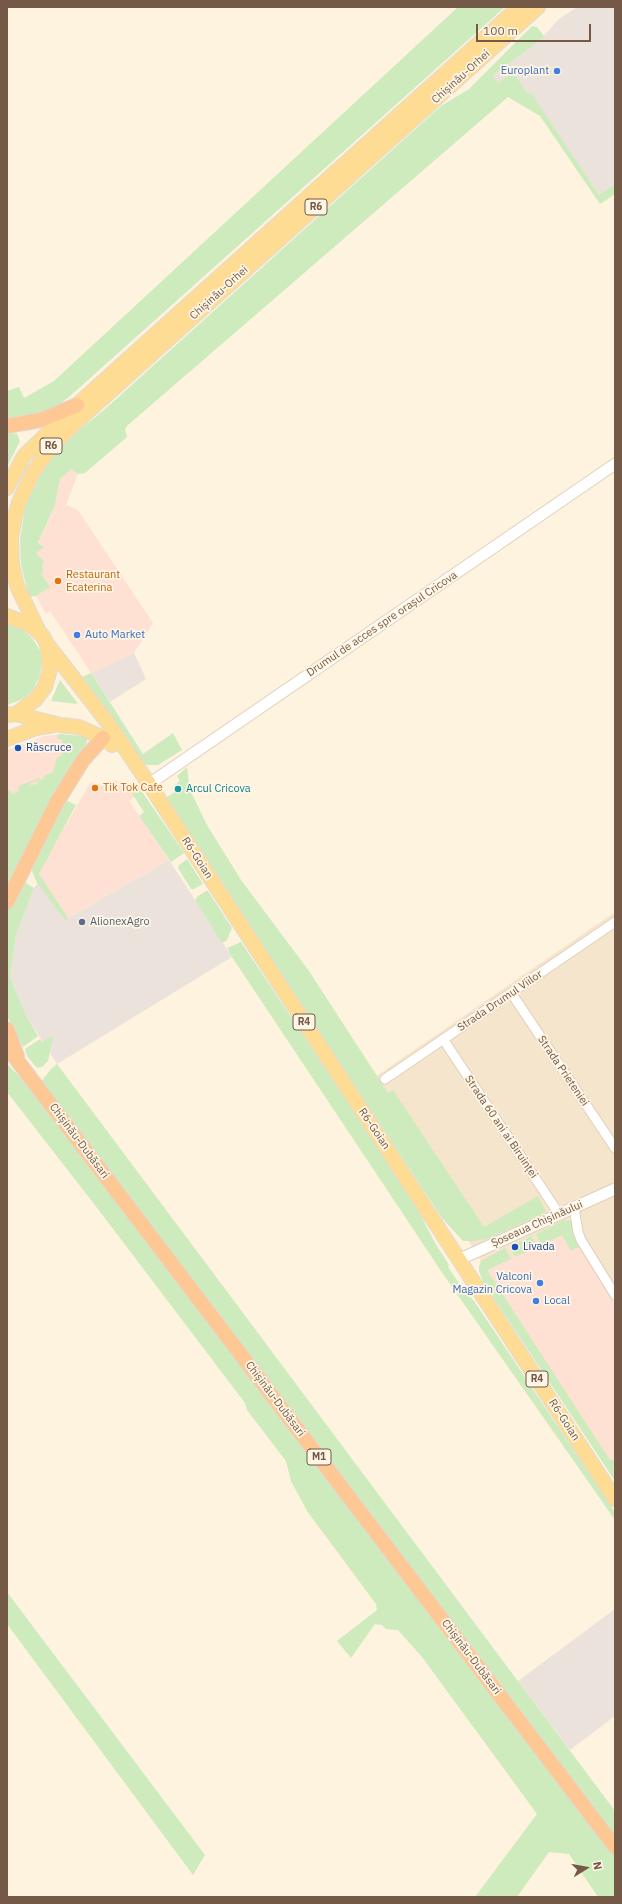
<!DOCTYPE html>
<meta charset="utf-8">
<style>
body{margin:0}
#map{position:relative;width:622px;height:1904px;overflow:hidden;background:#fdf3df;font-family:"IBM Plex Sans",sans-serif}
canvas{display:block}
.frame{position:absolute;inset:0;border:8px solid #745946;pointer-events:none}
.north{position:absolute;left:566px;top:1848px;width:40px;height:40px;-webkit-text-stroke:3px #fff6e6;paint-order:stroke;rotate:79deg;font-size:11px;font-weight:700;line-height:16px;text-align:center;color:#745946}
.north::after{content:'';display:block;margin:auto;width:14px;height:18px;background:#745946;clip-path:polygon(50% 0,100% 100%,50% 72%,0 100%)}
.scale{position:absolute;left:476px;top:24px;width:115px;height:18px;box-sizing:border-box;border:2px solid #745946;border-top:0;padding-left:5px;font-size:12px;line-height:14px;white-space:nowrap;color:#745946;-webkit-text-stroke:3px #fff6e6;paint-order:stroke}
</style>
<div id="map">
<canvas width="622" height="1904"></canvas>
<div class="frame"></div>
<div class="north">N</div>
<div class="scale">100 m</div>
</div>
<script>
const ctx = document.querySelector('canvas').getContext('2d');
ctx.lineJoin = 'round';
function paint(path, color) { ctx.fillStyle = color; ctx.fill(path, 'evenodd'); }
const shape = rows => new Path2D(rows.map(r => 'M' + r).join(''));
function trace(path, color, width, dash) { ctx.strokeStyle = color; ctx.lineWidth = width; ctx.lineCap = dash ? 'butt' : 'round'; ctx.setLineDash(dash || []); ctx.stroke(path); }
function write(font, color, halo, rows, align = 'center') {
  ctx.font = font + ' "IBM Plex Sans",sans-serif'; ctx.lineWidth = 3.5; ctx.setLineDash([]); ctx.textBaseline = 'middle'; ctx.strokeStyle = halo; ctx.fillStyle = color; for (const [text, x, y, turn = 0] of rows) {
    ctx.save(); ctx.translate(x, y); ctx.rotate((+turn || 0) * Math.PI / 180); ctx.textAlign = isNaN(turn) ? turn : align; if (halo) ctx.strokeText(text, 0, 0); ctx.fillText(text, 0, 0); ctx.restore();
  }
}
paint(shape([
 [615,912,615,1468,366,1083]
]), '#f5e5cd');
paint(shape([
 [71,469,78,474,66,505,78,510,153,623,134,653,91,673,50,611,46,614,36,596,46,589,34,554,55,505,60,479],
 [64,734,64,755,56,783,7,800,7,750,44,736],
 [113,780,125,783,134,797,129,801,169,860,68,918,41,879,39,872,90,783,112,787],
 [562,1235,580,1246,615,1300,615,1460,610,1460,487,1270]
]), '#fee1d2');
paint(shape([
 [577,7,615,7,615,184,599,195,531,94,528,94,513,73,498,83,493,75,537,43,559,19],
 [134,653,146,679,110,702,91,673],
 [169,860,232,957,57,1064,27,1017,10,977,16,935,34,888,41,879,68,918],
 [615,1609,615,1716,570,1750,518,1681]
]), '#ebe3db');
paint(shape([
 [458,7,505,7,69,397,54,408,35,415,7,419,7,391,19,387,24,398,54,381],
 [532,26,537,27,544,36,537,43,493,75,498,83,513,72,528,94,531,93,599,195,615,184,615,194,600,204,540,116,508,97,128,425,125,429,127,437,85,473,78,474,71,469,60,479,55,505,38,543,44,547,36,553,44,562,42,566,43,573,41,574,50,587,36,596,29,597,21,565,20,540,25,507,47,463,69,438,104,410,441,106,469,89],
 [7,432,17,434,20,441,7,467],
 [7,624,23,630,33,639,40,651,42,665,39,678,33,690,23,699,7,705],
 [91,673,143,754,173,733,182,750,158,765,147,765,141,762,82,677],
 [60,680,78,704,51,701],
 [59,734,83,736,87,739,87,742,51,806,7,894,7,791,10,790,12,794,19,791,18,787,21,785,40,778,41,780,30,783,30,785,38,784,37,782,45,778,42,777,53,772,57,758,62,755,62,740,57,738],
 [187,767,190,790,207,825,241,880,309,971,388,1093,393,1090,484,1227,538,1196,546,1212,490,1238,475,1241,463,1241,442,1218,165,798,175,792,174,786,180,781,177,776],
 [125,783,136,783,184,853,171,862,139,816,144,812],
 [64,799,76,805,39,874,68,918,65,920,37,883,32,871,32,864],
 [187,859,203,884,194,889,191,889,178,868,179,865],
 [23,883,26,883,34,888,16,935,10,977,27,1017,38,1036,23,1047,7,1016,7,912,11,901],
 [206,891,208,891,232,928,227,940,222,943,195,900,198,896],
 [241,942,411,1197,435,1243,449,1265,448,1267,465,1292,474,1301,615,1512,615,1520,443,1274,232,957,227,948],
 [53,1036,48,1061,42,1067,37,1068,27,1056,25,1049,40,1039,42,1042],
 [7,1064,39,1096,615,1854,615,1897,598,1897,569,1854,549,1852,517,1897,475,1897,537,1814,422,1657,398,1630,386,1629,382,1625,375,1624,351,1658,337,1641,377,1610,376,1604,307,1511,291,1481,286,1461,247,1410,245,1403,101,1213,7,1092],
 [57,1064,615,1811,615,1842,40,1083,51,1069],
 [564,1220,571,1221,580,1246,571,1251,562,1235,541,1245,536,1234],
 [531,1236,536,1247,515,1257,510,1247],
 [505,1248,511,1259,487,1270,610,1460,615,1460,615,1481,483,1282,479,1271,479,1266,481,1261],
 [7,1592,205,1855,193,1875,7,1624]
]), '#ceebbd');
const minor = shape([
 [512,994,615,1148],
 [443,1039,559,1214],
 [385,1079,615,922],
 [574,1208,578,1232,581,1240,615,1295]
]);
const tertiary = shape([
 [149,784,615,464],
 [458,1260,615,1189]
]);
const primary = shape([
 [7,488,24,456,77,405,519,7],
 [7,616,30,625,42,635,47,644,50,669,45,687,35,700,16,714,7,715],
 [39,632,17,586,12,565,11,538,15,516,19,502,34,471,51,447,74,424,538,7],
 [47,644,105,719,149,784,615,1499],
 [16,714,60,725,79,727,103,738,112,745],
 [7,739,36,728,54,725]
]);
const trunk = shape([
 [7,426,41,420,77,405],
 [7,902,57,802,83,760,103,738],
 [7,1029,17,1056],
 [7,1047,615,1847]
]);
trace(minor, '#e1cfbb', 11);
trace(tertiary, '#e1cfbb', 13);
trace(primary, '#e0dad6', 16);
trace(trunk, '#e0dad6', 16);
trace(minor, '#fff', 9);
trace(tertiary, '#fff', 11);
trace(primary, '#ffdc94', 14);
trace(trunk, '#fdc894', 14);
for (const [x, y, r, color] of [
 [557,71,4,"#3f7fe0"],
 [58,581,4,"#e8710a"],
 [77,635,4,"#3f7fe0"],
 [18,748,4,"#1a4fb4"],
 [95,788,4,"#e8710a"],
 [178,789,4,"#0f9aa8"],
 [82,922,4,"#5c6f8a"],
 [515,1247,4,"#1a4fb4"],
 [540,1283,4,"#3f7fe0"],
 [536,1301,4,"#3f7fe0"]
]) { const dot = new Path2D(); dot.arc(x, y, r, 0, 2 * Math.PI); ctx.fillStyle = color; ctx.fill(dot); trace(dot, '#fff6e6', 1.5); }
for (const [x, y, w] of [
 [316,207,22],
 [51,446,22],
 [304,1022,22],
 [537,1379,22],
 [319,1457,24]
]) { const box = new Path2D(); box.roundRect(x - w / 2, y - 8, w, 16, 3); ctx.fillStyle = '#fff6e6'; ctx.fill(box); trace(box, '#745946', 1); }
write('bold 10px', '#745946', null, [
 ["R6",316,207],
 ["R6",51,446],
 ["R4",304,1022],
 ["R4",537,1379],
 ["M1",319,1457]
]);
write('11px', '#366cbe', '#fff6e6', [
 ["Europlant",549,71],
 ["Auto Market",85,635,"left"],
 ["Valconi",532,1277],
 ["Magazin Cricova",532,1290],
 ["Local",544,1301,"left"]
], 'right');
write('11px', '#745946', '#fff6e6', [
 ["Chișinău-Orhei",461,77,-42],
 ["Chișinău-Orhei",219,293,-42],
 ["Drumul de acces spre orașul Cricova",382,624,-34],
 ["R6-Goian",197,858,57],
 ["Strada Drumul Viilor",500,1001,-34],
 ["Strada Prieteniei",563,1071,56],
 ["Strada 60 ani ai Biruinței",501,1127,56],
 ["R6-Goian",374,1129,56],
 ["Chișinău-Dubăsari",79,1141,53],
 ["Șoseaua Chișinăului",537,1224,-24],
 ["Chișinău-Dubăsari",275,1399,53],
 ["R6-Goian",564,1420,57],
 ["Chișinău-Dubăsari",471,1657,53]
]);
write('11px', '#c56008', '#fff6e6', [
 ["Restaurant",66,575],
 ["Ecaterina",66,588],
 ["Tik Tok Cafe",103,788]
], 'left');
write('11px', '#164399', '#fff6e6', [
 ["Răscruce",26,748],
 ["Livada",523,1247]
], 'left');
write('11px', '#0d838f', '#fff6e6', [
 ["Arcul Cricova",186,789]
], 'left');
write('11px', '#4e5e75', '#fff6e6', [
 ["AlionexAgro",90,922]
], 'left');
</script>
